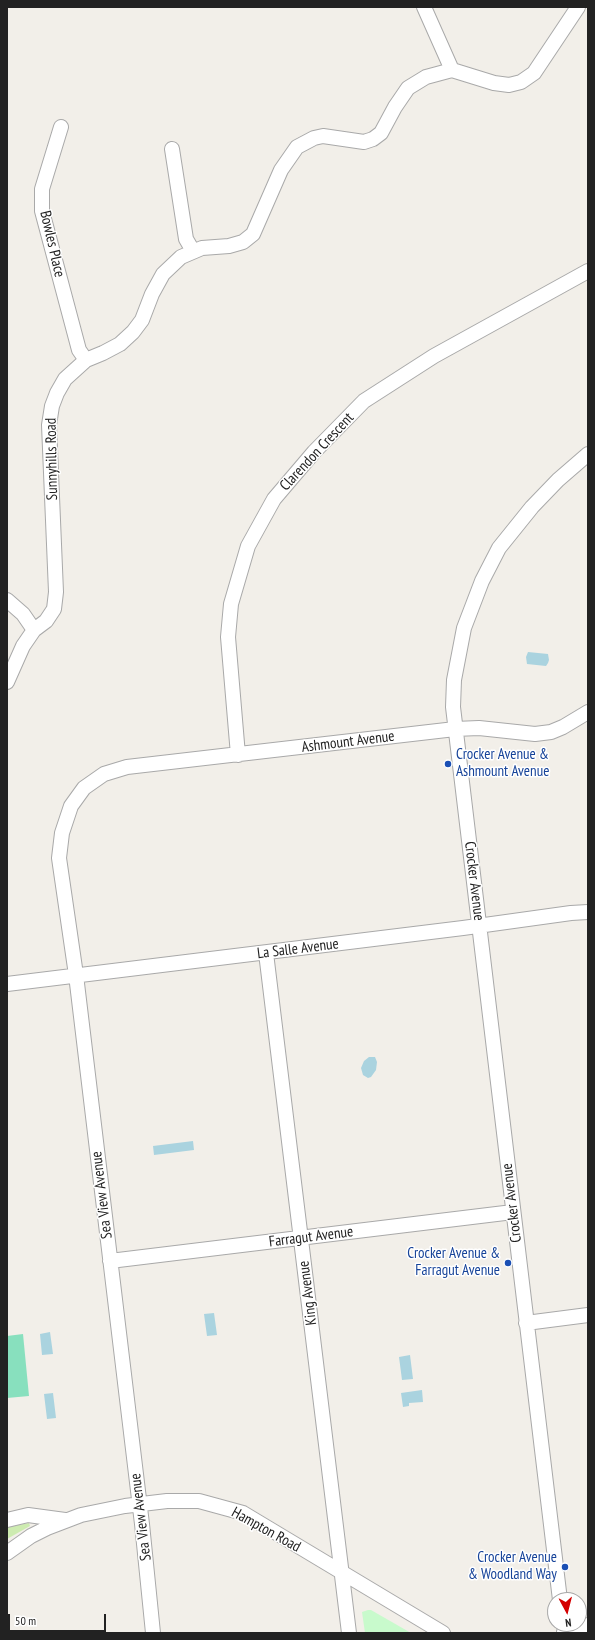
<!DOCTYPE html>
<style>
body{margin:0}
#map{position:relative;width:595px;height:1640px;overflow:hidden;background:#f2efe9;font-family:"PT Sans Narrow",sans-serif}
canvas{display:block}
.frame{position:absolute;inset:0;border:8px solid #222;pointer-events:none}
.north{position:absolute;left:547px;top:1592px;width:40px;height:40px;box-sizing:border-box;background:#fff;border:1px solid #a7a7a7;border-radius:50%;rotate:173deg;font-size:11px;font-weight:700;line-height:16px;text-align:center;color:#222}
.north::after{content:'';display:block;margin:auto;width:14px;height:18px;background:#d40000;clip-path:polygon(50% 0,100% 100%,50% 72%,0 100%)}
.scale{position:absolute;left:8px;top:1614px;width:98px;height:18px;box-sizing:border-box;border:2px solid #222;border-top:0;padding-left:5px;font-size:12px;line-height:14px;white-space:nowrap;color:#222;-webkit-text-stroke:3px #fff;paint-order:stroke}
</style>
<div id="map">
<canvas width="595" height="1640"></canvas>
<div class="frame"></div>
<div class="north">N</div>
<div class="scale">50 m</div>
</div>
<script>
const ctx = document.querySelector('canvas').getContext('2d');
ctx.lineJoin = 'round';
function paint(path, color) { ctx.fillStyle = color; ctx.fill(path, 'evenodd'); }
const shape = rows => new Path2D(rows.map(r => 'M' + r).join(''));
function trace(path, color, width, dash) { ctx.strokeStyle = color; ctx.lineWidth = width; ctx.lineCap = dash ? 'butt' : 'round'; ctx.setLineDash(dash || []); ctx.stroke(path); }
function write(font, color, halo, rows, align = 'center') {
  ctx.font = font + ' "PT Sans Narrow",sans-serif'; ctx.lineWidth = 3; ctx.setLineDash([]); ctx.textBaseline = 'middle'; ctx.strokeStyle = halo; ctx.fillStyle = color; for (const [text, x, y, turn = 0] of rows) {
    ctx.save(); ctx.translate(x, y); ctx.rotate((+turn || 0) * Math.PI / 180); ctx.textAlign = isNaN(turn) ? turn : align; if (halo) ctx.strokeText(text, 0, 0); ctx.fillText(text, 0, 0); ctx.restore();
  }
}
paint(shape([
 [29,1523,30,1526,7,1539,7,1527]
]), '#cdebb0');
paint(shape([
 [368,1610,371,1610,411,1633,365,1633,362,1612]
]), '#c8facc');
paint(shape([
 [23,1334,29,1396,7,1398,7,1336]
]), '#88e0be');
paint(shape([
 [528,652,548,654,549,660,548,663,546,666,527,664,526,657],
 [369,1057,375,1057,377,1062,376,1070,371,1077,368,1078,363,1075,361,1068,364,1061],
 [193,1141,194,1150,154,1155,153,1146],
 [214,1313,217,1335,207,1336,204,1314],
 [50,1332,53,1354,42,1355,40,1334],
 [410,1355,413,1379,402,1380,399,1357],
 [422,1390,423,1402,409,1403,409,1406,403,1407,401,1393],
 [53,1393,56,1418,47,1419,44,1394]
]), '#aad3df');
const minor = shape([
 [424,7,452,70],
 [61,127,42,189,42,211,79,350,86,360],
 [172,149,186,239,193,251],
 [7,600,23,614,34,630],
 [7,682,23,646,34,630,46,621,54,609,56,592,49,425,52,406,57,393,65,379,86,360,103,353,120,344,133,332,142,320,152,294,163,274,181,257,202,248,229,246,243,242,253,234,281,170,297,147,314,138,323,136,364,142,373,139,381,133,395,107,408,88,426,77,452,70,494,83,509,85,521,82,534,73,578,7],
 [238,755,228,637,231,604,248,546,274,499,314,452,364,401,434,356,588,271],
 [266,953,349,1633],
 [7,984,463,928,571,913,588,912],
 [110,1261,513,1212],
 [526,1323,588,1315],
 [7,1520,28,1515,65,1520],
 [7,1553,31,1536,47,1528,81,1515,125,1506,167,1501,199,1501,243,1513,443,1633],
 [560,1600,453,707,454,680,464,628,482,581,499,548,532,507,558,480,588,454],
 [564,1632,588,1625],
 [153,1633,142,1524,76,975,59,858,62,833,71,806,84,788,104,774,127,767,455,729,479,728,535,734,551,732,563,727,588,712]
]);
trace(minor, '#a9a9a9', 16);
trace(minor, '#fff', 14);
for (const [x, y, r, color] of [
 [448,764,4,"#1a4fb4"],
 [508,1263,4,"#1a4fb4"],
 [565,1567,4,"#1a4fb4"]
]) { const dot = new Path2D(); dot.arc(x, y, r, 0, 2 * Math.PI); ctx.fillStyle = color; ctx.fill(dot); trace(dot, '#fff', 1.5); }
write('15px', '#222', '#fff', [
 ["Bowles Place",52,244,77],
 ["Clarendon Crescent",317,452,-47],
 ["Sunnyhills Road",52,459,-91],
 ["Ashmount Avenue",348,742,-7],
 ["Crocker Avenue",474,881,83],
 ["La Salle Avenue",298,949,-7],
 ["Sea View Avenue",102,1195,-97],
 ["Crocker Avenue",512,1203,-97],
 ["Farragut Avenue",311,1237,-7],
 ["King Avenue",308,1293,-97],
 ["Sea View Avenue",141,1517,-97],
 ["Hampton Road",266,1530,29]
]);
write('15px', '#164399', '#fff', [
 ["Crocker Avenue &",456,755,"left"],
 ["Ashmount Avenue",456,772,"left"],
 ["Crocker Avenue &",500,1254],
 ["Farragut Avenue",500,1271],
 ["Crocker Avenue",557,1558],
 ["& Woodland Way",557,1575]
], 'right');
</script>
